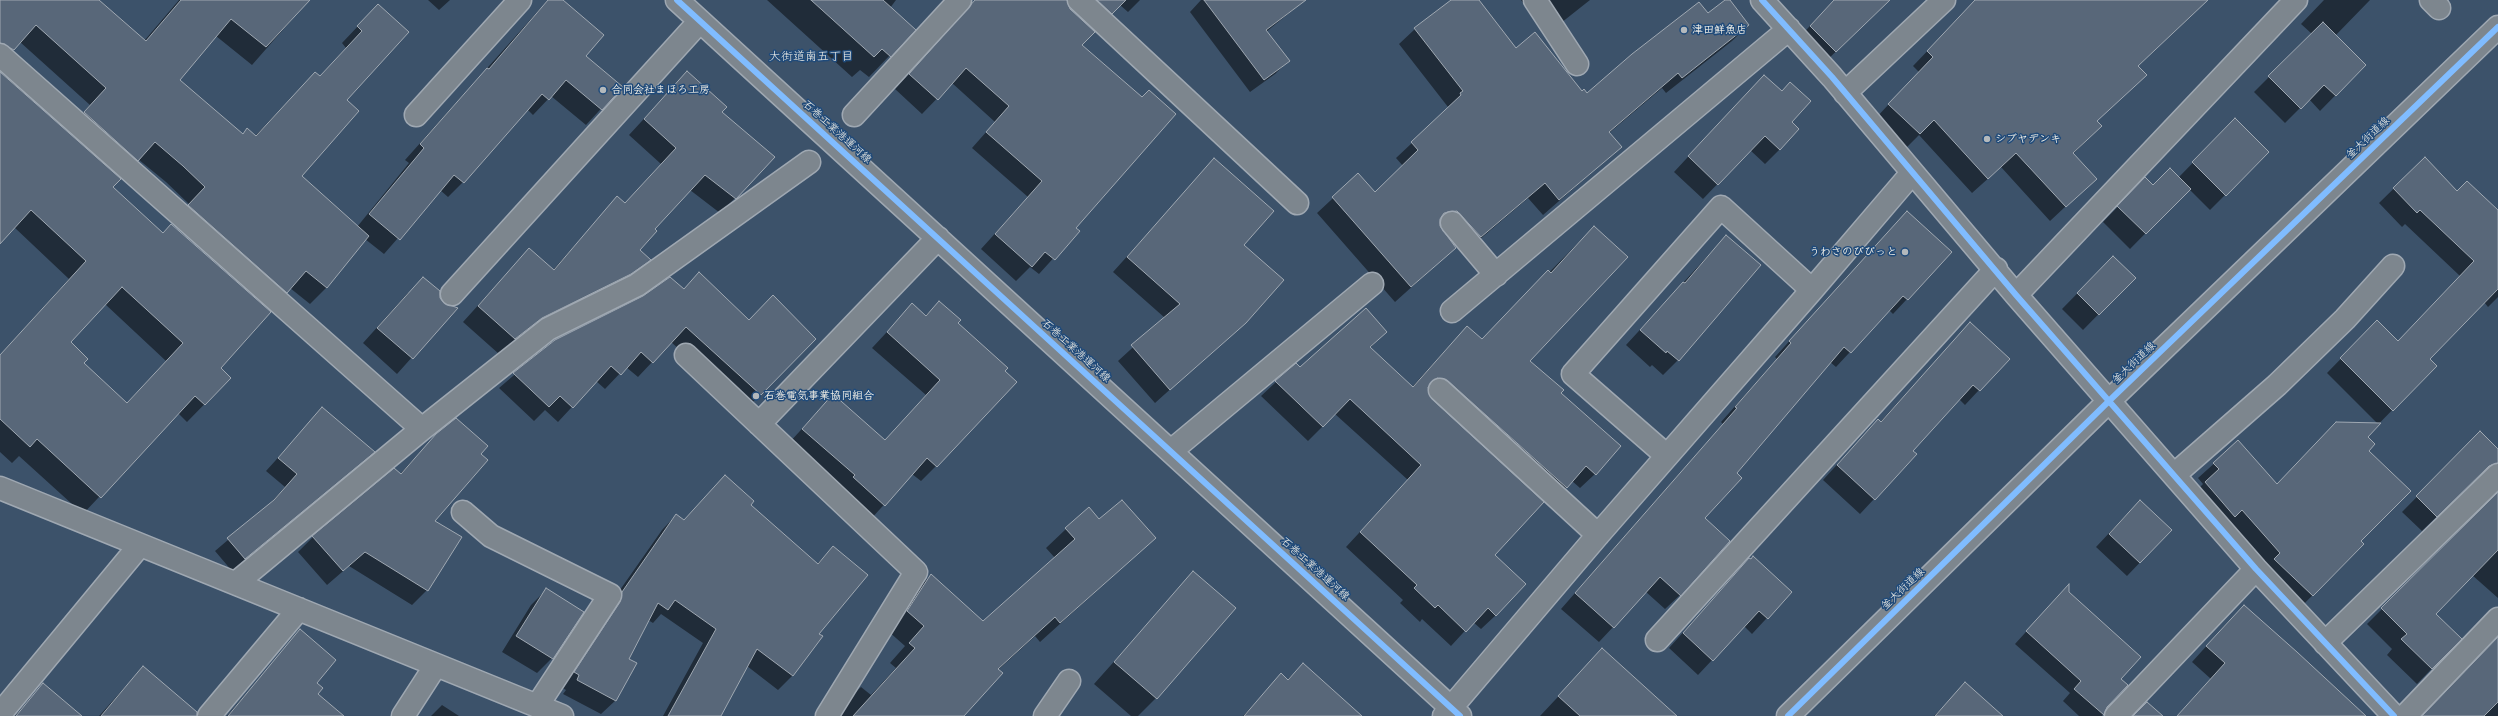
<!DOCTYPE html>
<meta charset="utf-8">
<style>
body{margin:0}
canvas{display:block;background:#3c526a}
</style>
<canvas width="2498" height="716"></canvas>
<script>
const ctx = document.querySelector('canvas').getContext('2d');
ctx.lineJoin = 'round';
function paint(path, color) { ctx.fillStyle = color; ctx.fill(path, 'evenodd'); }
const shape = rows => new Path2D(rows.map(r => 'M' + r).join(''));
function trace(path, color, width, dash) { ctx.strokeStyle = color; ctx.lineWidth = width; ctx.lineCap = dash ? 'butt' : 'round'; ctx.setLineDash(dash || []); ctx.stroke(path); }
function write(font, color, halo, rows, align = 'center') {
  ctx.font = font + ' "Patrick Hand","Klee One",sans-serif'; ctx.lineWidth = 3; ctx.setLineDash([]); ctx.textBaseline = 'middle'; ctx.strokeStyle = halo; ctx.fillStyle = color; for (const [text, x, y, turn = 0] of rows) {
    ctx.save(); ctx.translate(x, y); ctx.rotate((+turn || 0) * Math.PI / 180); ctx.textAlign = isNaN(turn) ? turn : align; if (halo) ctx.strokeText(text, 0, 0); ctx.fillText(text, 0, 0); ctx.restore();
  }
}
paint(shape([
 [0,0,98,0,144,41,179,0,309,0,252,65,216,36,179,80,242,135,247,130,255,136,315,73,319,77,346,48,342,43,378,5,345,100,301,176,357,227,409,163,405,160,548,0,561,0,585,56,621,87,586,125,551,96,533,115,527,109,463,182,448,197,440,190,384,254,365,239,326,288,310,304,290,288,270,309,173,222,189,204,166,182,138,159,121,176,68,129,90,105,20,42,5,57,0,52],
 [428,0,450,0,439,10],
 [767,0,896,0,890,8,914,30,869,77,860,70,852,77],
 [975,0,1049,0,1067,6,1093,32,1080,45,1074,228,1078,231,1039,274,1030,267,1016,281,981,249,1028,197,972,148,995,122,952,83,922,114,895,89],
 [1072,0,1140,0,1128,12,1120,5,1097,28,1068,4],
 [1201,0,1305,0,1266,32,1288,61,1275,74,1250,92,1190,12],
 [1452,0,1477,0,1515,49,1587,94,1708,15,1726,0,1748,25,1732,41,1666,93,1662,88,1609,133,1621,147,1543,215,1528,198,1465,252,1444,230,1455,248,1395,302,1317,213,1358,175,1375,193,1403,166,1396,158,1446,111,1448,107,1399,44,1415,29],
 [1521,0,1590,0,1547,34],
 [1834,0,1889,0,1821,66,1796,41],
 [1976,0,2200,0,2137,66,2145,75,2096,121,2101,126,2073,154,2080,193,2050,221,2001,167,1972,193,1919,135,1905,149,1874,120,1919,72,1913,66],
 [2324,0,2370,0,2335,36,2365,65,2320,111,2309,99,2285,123,2254,92,2312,34,2301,24],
 [0,71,119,179,112,187,220,368,230,378,187,422,178,413,83,514,19,456,12,463,0,452,0,355,69,279,14,227,0,242],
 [105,304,166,361,126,404,83,363,70,342],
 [687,72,721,112,735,198,720,213,690,190,654,230,639,250,650,260,635,275,499,354,463,322,529,249,553,270,617,198,625,204,661,164,629,135],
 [1749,91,1790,122,1780,149,1765,164,1750,150,1703,199,1674,172],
 [2220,135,2268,152,2210,210,2189,189,2130,249,2103,222,2130,194,2178,178],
 [2425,158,2457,193,2498,213,2498,297,2488,307,2484,302,2428,360,2435,366,2366,437,2359,541,2363,544,2297,611,2190,497,2203,484,2198,478,2238,442,2277,485,2378,424,2327,373,2363,336,2398,342,2460,276,2405,224,2402,227,2379,203],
 [1214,160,1243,245,1245,322,1155,403,1118,361,1165,318,1113,272],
 [1594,227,1529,361,1560,393,1595,474,1580,488,1572,481,1552,502,1428,392,1494,555,1496,615,1481,629,1473,622,1451,646,1422,619,1420,622,1400,603,1403,600,1346,547,1408,480,1335,414,1308,441,1261,396,1276,382,1300,369,1386,331,1370,348,1412,387,1453,342,1482,340],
 [1893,227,1907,299,1893,314,1889,310,1836,367,1830,362,1736,474,1704,518,1680,595,1665,609,1646,592,1599,642,1561,609,1723,424,1721,422,1777,359,1775,357],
 [1726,236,1678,360,1663,375,1652,365,1650,367,1626,345],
 [2113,257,2134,278,2083,330,2062,309],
 [699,274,749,321,815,339,746,409,671,342,638,377,626,367,605,389,596,381,558,422,545,410,534,421,499,388,555,340,683,290],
 [408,293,439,298,443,304,456,308,397,374,363,343],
 [939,303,956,323,936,466,921,481,912,474,870,520,788,444,833,395,885,441,926,395,872,348,912,305,925,316],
 [1970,324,1979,390,1965,405,1959,399,1911,451,1874,499,1860,514,1823,480,1864,435,1880,422],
 [322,409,373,452,232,571,215,551,269,505,285,487,266,471],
 [437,434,479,454,433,521,427,590,412,605,349,566,327,585,298,552,313,537,400,474],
 [2465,448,2498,450,2498,453,2490,465,2422,531,2402,512],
 [725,476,749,505,817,564,833,547,817,634,793,675,778,690,747,666,720,716,663,716,703,643,661,614,653,623,648,620,627,659,616,700,601,714,563,694,566,690,561,687,608,607,662,530,676,515,683,521],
 [2498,493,2498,598,2472,575,2434,614,2460,639,2417,684,2387,655,2392,649,2367,624],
 [2127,514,2171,530,2127,576,2096,547],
 [1099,521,1155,538,1040,642,1035,636,998,670,963,716,835,716,841,706,861,687,871,695,896,668,890,663,905,646,888,631,911,595,931,575,983,622,1055,558,1046,548,1066,529],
 [1749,559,1791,592,1752,634,1744,626,1698,675,1669,648],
 [1193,573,1234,608,1156,698,1138,716,1131,716,1094,684],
 [546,590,582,612,552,658,537,673,502,652,531,605],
 [2053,602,2120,679,2102,716,2079,716,2063,701,2070,693,2015,644],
 [2229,621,2360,716,2177,716,2211,679,2192,662],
 [300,631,317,694,343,716,227,716],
 [2498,636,2498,716,2423,716],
 [1602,650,1675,716,1540,716],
 [1303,664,1361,716,1243,716,1281,675,1287,680],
 [143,667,196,716,99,716],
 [1965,684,2000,716,1934,716],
 [43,685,81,716,15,716],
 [442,705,459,716,431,716]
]), '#0007');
const building = shape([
 [0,0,99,0,146,41,181,0,310,0,266,47,231,19,180,80,243,134,247,128,256,136,315,72,320,76,362,31,357,26,378,4,409,32,347,100,359,111,302,176,369,236,327,288,306,271,287,293,188,205,205,187,183,166,155,142,138,161,84,112,106,88,36,25,14,50,0,43,0,0],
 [548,0,563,0,604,35,586,56,623,87,602,110,566,80,549,100,542,94,464,183,454,175,400,240,369,214,424,148,420,144,487,68,489,69,548,0],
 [811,0,883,0,916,30,891,57,882,49,874,57,811,0],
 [975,0,1067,0,1070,9,1095,32,1082,45,1142,97,1149,90,1176,114,1076,228,1080,231,1055,260,1045,252,1032,267,995,234,1042,181,986,132,1009,106,966,68,938,100,909,74,975,0],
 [1097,0,1126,0,1112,14,1097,0],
 [1204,0,1306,0,1266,30,1290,61,1264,80,1204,0],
 [1451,0,1479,0,1516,48,1535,32,1582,91,1584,89,1587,93,1632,54,1699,2,1708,13,1725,0,1730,0,1749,25,1682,78,1678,73,1609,132,1622,147,1559,200,1545,183,1481,237,1457,211,1444,213,1440,219,1440,226,1456,248,1411,287,1332,197,1358,173,1375,192,1418,150,1411,142,1461,95,1460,93,1463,91,1414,28,1451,0],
 [1834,0,1890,0,1836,52,1810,26,1834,0],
 [1975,0,2208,0,2138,66,2147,75,2097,121,2102,126,2073,153,2097,179,2066,207,2016,153,1988,179,1934,120,1920,134,1888,104,1933,57,1927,51,1975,0],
 [2323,22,2366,65,2336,96,2324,85,2301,109,2268,76,2323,22],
 [687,71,727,107,722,112,775,157,736,199,705,175,655,229,657,231,640,250,651,260,631,274,542,318,515,339,478,306,529,248,554,270,617,196,625,203,676,148,644,119,687,71],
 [0,72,121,179,113,187,163,233,171,224,271,312,221,368,231,378,205,405,195,396,101,498,37,439,30,447,0,419,0,355,86,261,31,210,0,244,0,72],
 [122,287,183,343,127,403,84,363,88,359,71,342,122,287],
 [1764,75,1782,91,1790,82,1811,101,1792,122,1799,129,1780,150,1765,136,1718,185,1688,156,1764,75],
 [2235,118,2269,152,2226,196,2192,162,2235,118],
 [2425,157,2457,191,2467,181,2498,210,2498,289,2430,359,2437,366,2393,411,2340,358,2377,320,2398,341,2474,261,2420,210,2417,213,2393,188,2425,157],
 [1214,158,1274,211,1244,245,1284,280,1246,323,1170,390,1131,345,1180,304,1127,257,1214,158],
 [2170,168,2191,189,2146,234,2117,206,2145,177,2153,185,2170,168],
 [1907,211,1952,252,1908,300,1903,296,1851,353,1844,347,1737,473,1742,478,1705,518,1730,541,1681,596,1660,577,1614,628,1575,593,1737,408,1735,407,1791,343,1789,341,1907,211],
 [1594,226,1628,257,1530,361,1564,390,1561,393,1621,446,1596,475,1586,466,1567,488,1448,381,1437,378,1428,387,1432,399,1544,502,1495,555,1526,584,1496,616,1488,608,1466,632,1438,605,1435,608,1414,588,1417,585,1360,532,1421,465,1350,399,1323,427,1275,381,1296,363,1300,367,1366,308,1387,332,1370,347,1413,387,1467,326,1482,339,1548,270,1551,273,1594,226],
 [1726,235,1761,265,1679,361,1667,351,1666,353,1640,330,1683,282,1685,283,1726,235],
 [2113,256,2136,278,2099,315,2077,293,2113,256],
 [699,272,749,320,773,295,816,339,761,395,686,327,653,363,641,352,621,375,611,366,573,408,560,396,549,407,513,373,555,340,643,296,670,277,684,289,699,272],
 [423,277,440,291,440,298,444,303,458,308,413,359,377,328,423,277],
 [939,301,961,320,958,323,1008,368,1005,371,1017,382,937,467,927,458,885,506,853,477,855,475,802,429,833,394,885,440,940,380,887,332,912,303,926,316,939,301],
 [1970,322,2010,359,1980,391,1973,385,1913,451,1917,454,1875,500,1837,465,1878,419,1881,422,1970,322],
 [322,407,375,452,245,559,227,538,274,500,297,474,278,458,322,407],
 [456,418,488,446,481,454,488,460,435,521,462,537,428,591,365,552,343,571,312,536,394,468,401,474,436,434,456,418],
 [2336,422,2381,423,2368,437,2375,444,2369,451,2411,491,2361,541,2364,544,2313,596,2274,559,2280,553,2242,510,2235,517,2205,482,2219,469,2213,463,2238,440,2277,484,2336,422],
 [2480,431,2498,449,2498,463,2489,466,2437,517,2416,496,2480,431],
 [725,475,754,501,751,505,818,564,833,546,868,575,819,634,823,636,793,676,757,649,721,716,668,716,716,629,675,600,668,610,658,603,629,659,637,663,616,701,577,680,579,675,574,672,620,602,622,592,676,514,684,520,725,475],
 [2498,492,2498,550,2436,614,2462,639,2432,669,2401,639,2407,634,2381,608,2498,492],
 [1122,500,1156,538,1060,623,1055,617,998,669,1003,673,964,716,853,716,915,648,909,643,924,626,907,611,931,574,983,621,1075,539,1065,528,1089,507,1099,519,1122,500],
 [2140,500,2172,530,2140,563,2109,534,2140,500],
 [1753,556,1792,592,1768,619,1759,611,1713,661,1683,633,1749,558,1751,559,1753,556],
 [1193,571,1236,608,1157,699,1114,662,1193,571],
 [2069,584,2069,592,2141,657,2121,679,2128,685,2107,707,2104,715,2074,689,2081,681,2026,631,2069,584],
 [546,588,584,612,553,659,516,636,546,588],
 [2244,605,2297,652,2366,716,2177,716,2225,663,2206,646,2244,605],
 [300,629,336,660,317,683,323,688,318,694,344,716,228,716,300,629],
 [2498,637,2498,702,2484,716,2422,716,2498,637],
 [1602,648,1677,716,1580,716,1558,696,1602,648],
 [1303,663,1362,716,1244,716,1281,673,1288,680,1303,663],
 [143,666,197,712,197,716,101,716,143,666],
 [1965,682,2003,716,1935,716,1965,682],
 [43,683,82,716,16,716,43,683],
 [2147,702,2163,716,2133,716,2147,702]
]);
paint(building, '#586779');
trace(building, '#9fa8b2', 1);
const minor = shape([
 [677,0,1460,716],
 [1079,0,1297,203],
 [1535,0,1577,64],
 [1762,0,1832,77,2016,295,2256,569,2394,716],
 [2431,0,2439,8],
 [0,55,422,429],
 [1845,93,1944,0],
 [416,115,520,0],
 [854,115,960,0],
 [1452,223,1496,275],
 [452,294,700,21],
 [2016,295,2296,0],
 [1452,311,1789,29],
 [686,355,916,572,827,716],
 [1440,390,1598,535],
 [759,424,938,238],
 [1171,451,1372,284],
 [1667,456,1573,374,1721,207,1812,290],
 [2174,475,2277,385,2345,319,2393,266],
 [0,488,562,716],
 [463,512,491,536,610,595,537,706],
 [236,583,422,429,548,329,637,285,809,162],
 [1657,640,1996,269],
 [2325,643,2498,475],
 [0,714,140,545],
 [209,716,299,609],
 [403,716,436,665],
 [1045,716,1069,681],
 [1444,716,1598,535,1812,290,1912,173],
 [1788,716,2110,400,2498,27],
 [2116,716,2256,569],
 [2405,716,2498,619]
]);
trace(minor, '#9fa8b2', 25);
trace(minor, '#7d868e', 22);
trace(shape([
 [677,0,1460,716],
 [1762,0,1832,77,2016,295,2256,569,2394,716],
 [1788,716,2110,400,2498,27]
]), '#80bcff', 6);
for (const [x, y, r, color] of [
 [1684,30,4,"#b4b9bc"],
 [603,90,4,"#b4b9bc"],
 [1987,139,4,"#b4b9bc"],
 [1905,252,4,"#b4b9bc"],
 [756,396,4,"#b4b9bc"]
]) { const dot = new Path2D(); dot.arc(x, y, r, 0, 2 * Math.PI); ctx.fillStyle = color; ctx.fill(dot); trace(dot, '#1f4a7a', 1.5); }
write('bold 11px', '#f4f1e8', '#1f4a7a', [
 ["津田鮮魚店",1692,30],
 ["合同会社まほろ工房",611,90],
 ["シブヤデンキ",1995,139],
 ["うわさのびびっと",1897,252,"right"],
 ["石巻電気事業協同組合",764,396]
], 'left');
write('11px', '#f4f1e8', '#1f4a7a', [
 ["石巻工業港運河線",837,132,42],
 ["釜大街道線",2368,138,-44],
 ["石巻工業港運河線",1076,351,42],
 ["釜大街道線",2134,363,-44],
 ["石巻工業港運河線",1315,569,42],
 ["釜大街道線",1903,589,-44]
]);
write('12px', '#f4f1e8', '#1f4a7a', [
 ["大街道南五丁目",811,57]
]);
</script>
